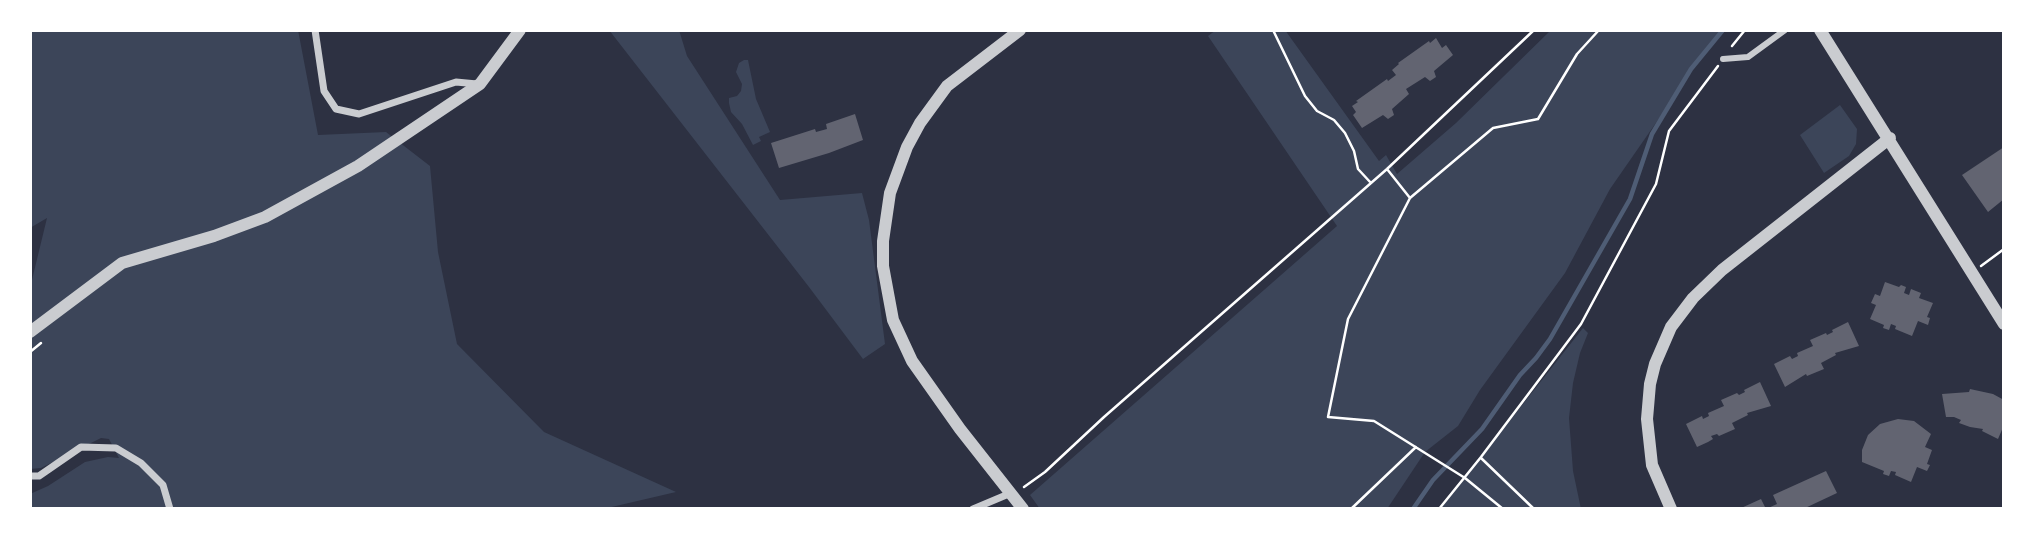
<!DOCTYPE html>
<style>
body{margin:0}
#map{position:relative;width:2034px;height:539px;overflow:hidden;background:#2d3142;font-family:"Alegreya Sans",sans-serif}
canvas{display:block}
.frame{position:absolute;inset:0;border:32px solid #fff;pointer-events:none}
</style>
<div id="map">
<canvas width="2034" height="539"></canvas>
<div class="frame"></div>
</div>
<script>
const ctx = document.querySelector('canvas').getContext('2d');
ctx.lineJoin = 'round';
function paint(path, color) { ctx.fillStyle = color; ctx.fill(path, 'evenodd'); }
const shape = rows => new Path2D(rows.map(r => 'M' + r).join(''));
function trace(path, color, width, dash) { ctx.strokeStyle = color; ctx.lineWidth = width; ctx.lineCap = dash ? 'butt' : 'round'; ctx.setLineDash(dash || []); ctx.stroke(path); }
paint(shape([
 [30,30,298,30,318,135,386,132,430,166,438,252,457,344,544,432,676,492,603,509,30,509,30,494,48,486,85,462,108,457,119,458,109,439,101,438,41,468,30,469,30,288,47,218,30,228],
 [609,30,679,30,687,56,780,200,862,193,869,220,885,344,863,359,809,287],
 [1216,30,1285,30,1379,161,1386,155,1397,174,1456,123,1551,30,1724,30,1712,42,1610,189,1565,273,1480,390,1458,426,1425,452,1387,509,1040,509,1030,495,1337,226,1208,36],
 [744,60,748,60,756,99,770,132,759,137,761,141,753,145,742,124,731,112,729,103,729,98,737,96,741,91,742,84,736,72,739,63],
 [1840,105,1857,129,1856,144,1849,156,1824,173,1800,135],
 [1583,328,1588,333,1580,353,1573,383,1569,418,1573,471,1581,509,1440,509]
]), '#3c4559');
trace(shape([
 [1413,509,1433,480,1482,429,1520,375,1536,358,1550,339,1630,199,1652,134,1691,69,1723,30]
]), '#4f5d75', 4.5);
paint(shape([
 [1436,38,1442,48,1446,45,1453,55,1434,71,1436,77,1430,81,1425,77,1406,89,1409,94,1392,109,1394,115,1388,119,1383,115,1362,128,1353,115,1356,112,1352,106,1358,102,1356,101,1387,79,1388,81,1396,75,1392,70,1399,64,1398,63,1429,41,1430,43],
 [855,114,863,140,829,153,779,168,771,143,815,129,816,132,827,129,826,124],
 [2004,147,2004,199,1988,212,1962,175],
 [1885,282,1899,287,1901,285,1906,287,1904,293,1909,295,1911,289,1921,293,1919,298,1933,303,1927,317,1930,318,1928,325,1918,321,1912,336,1895,329,1896,326,1891,324,1889,330,1883,328,1884,325,1870,319,1876,305,1871,303,1875,294,1880,296],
 [1848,322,1859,346,1835,353,1836,355,1821,363,1824,369,1807,376,1806,374,1785,387,1774,364,1790,356,1792,359,1798,356,1797,353,1813,346,1810,340,1826,333,1827,335,1833,332,1832,330],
 [1760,382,1771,406,1747,413,1748,415,1732,423,1735,429,1719,436,1717,434,1711,436,1713,439,1708,442,1697,447,1686,424,1702,416,1703,419,1709,416,1708,413,1724,406,1721,400,1737,393,1739,395,1745,392,1744,390],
 [1970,389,1993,394,2004,400,2004,425,1998,439,1982,431,1983,429,1970,427,1959,423,1961,420,1954,417,1946,417,1942,394,1969,392],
 [1898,419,1914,421,1931,434,1925,447,1932,450,1927,464,1930,465,1927,471,1917,467,1911,482,1895,475,1896,472,1891,471,1889,476,1883,474,1884,471,1862,462,1862,450,1868,435,1880,424],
 [1826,471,1837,493,1803,509,1739,509,1761,499,1766,509,1777,504,1773,495]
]), '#626471');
trace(shape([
 [1273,30,1305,96,1317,111,1334,120,1345,133,1354,151,1358,169,1371,183],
 [1732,46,1745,30],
 [1387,169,1410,198,1493,128,1538,119,1577,54,1599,30],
 [1410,198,1348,319,1328,417,1374,421,1465,478,1503,509],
 [1981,266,2004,249],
 [30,352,41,343],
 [1481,458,1534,509],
 [1024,487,1045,472,1104,417,1387,169,1534,30],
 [1351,509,1416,447],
 [1439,509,1481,457,1581,324,1656,184,1669,131,1718,66]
]), '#fff', 2.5);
trace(shape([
 [1723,59,1748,57,1785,30]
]), '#caccd0', 6);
trace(shape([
 [315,30,324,91,336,109,359,114,456,82,477,84],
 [30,476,39,476,81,447,116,448,141,463,163,485,170,509],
 [973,509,1011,493]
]), '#caccd0', 7);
trace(shape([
 [1020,30,947,86,920,123,907,147,890,193,883,241,883,266,893,320,912,361,960,429,1023,509],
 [1820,30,2004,324],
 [30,332,122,263,214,236,265,217,358,166,480,84,520,30],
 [1671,509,1652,465,1647,419,1650,384,1655,364,1671,327,1693,298,1722,270,1890,138]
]), '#caccd0', 12);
</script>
